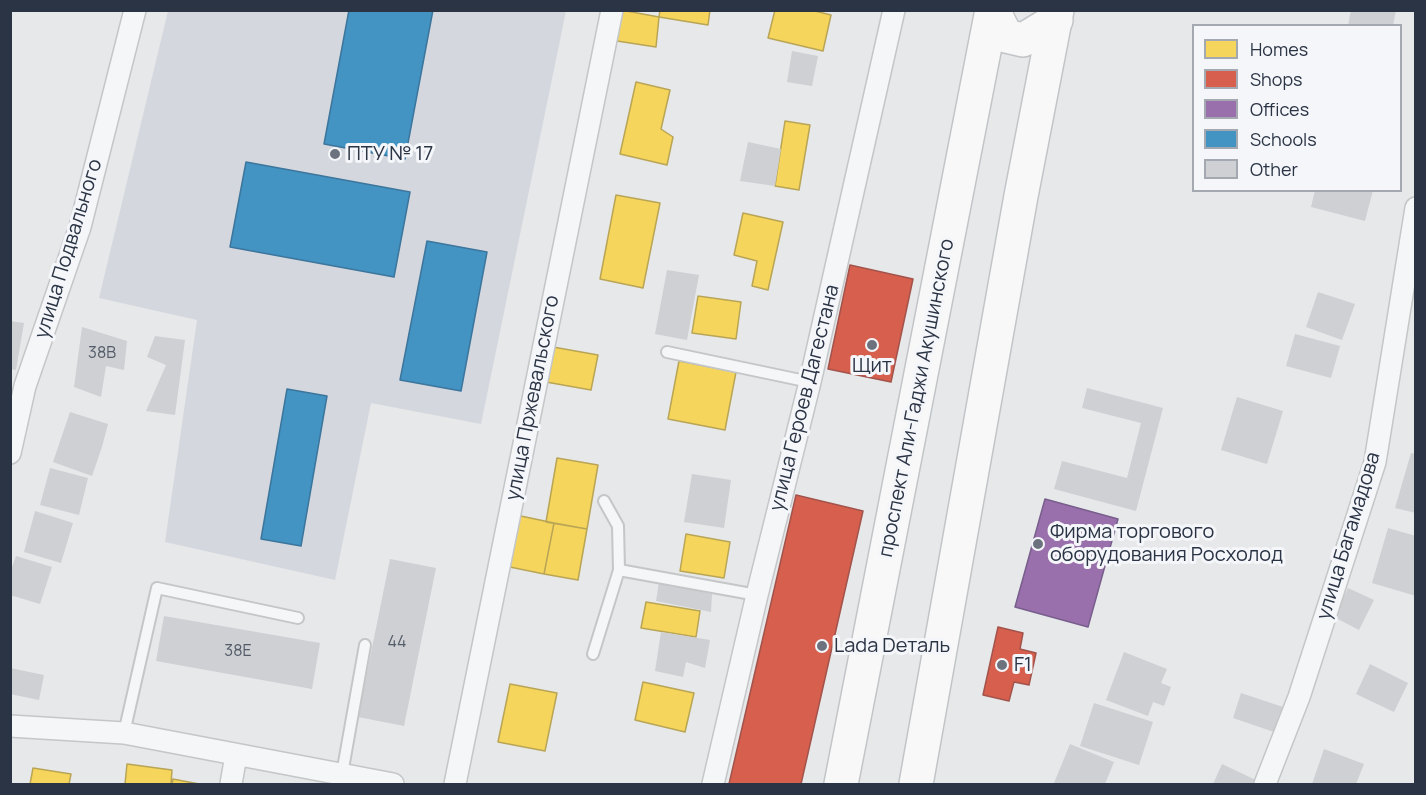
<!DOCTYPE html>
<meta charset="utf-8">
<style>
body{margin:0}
#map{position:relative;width:1426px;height:795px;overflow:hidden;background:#e6e8ea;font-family:Manrope,sans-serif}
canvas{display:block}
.frame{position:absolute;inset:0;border:12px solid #2b3445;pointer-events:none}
.legend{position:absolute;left:1192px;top:24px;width:210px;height:168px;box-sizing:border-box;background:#f4f6f9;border:2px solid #a4a8b1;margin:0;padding:8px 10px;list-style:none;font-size:18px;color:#2b3445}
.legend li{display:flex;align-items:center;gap:12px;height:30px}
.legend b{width:30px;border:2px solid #a4a8b1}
</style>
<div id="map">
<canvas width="1426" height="795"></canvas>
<div class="frame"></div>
<ul class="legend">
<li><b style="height:16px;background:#f6d55c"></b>Homes</li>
<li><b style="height:16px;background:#d6604d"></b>Shops</li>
<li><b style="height:16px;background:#9970ab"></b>Offices</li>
<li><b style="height:16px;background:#4393c3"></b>Schools</li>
<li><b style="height:16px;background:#ced0d3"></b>Other</li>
</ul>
</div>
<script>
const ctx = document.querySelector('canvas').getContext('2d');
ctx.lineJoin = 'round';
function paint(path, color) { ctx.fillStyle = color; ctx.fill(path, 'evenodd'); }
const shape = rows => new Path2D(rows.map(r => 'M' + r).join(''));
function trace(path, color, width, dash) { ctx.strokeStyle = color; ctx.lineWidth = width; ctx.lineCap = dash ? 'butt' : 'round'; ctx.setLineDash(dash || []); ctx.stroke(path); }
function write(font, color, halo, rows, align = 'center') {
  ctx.font = font + ' Manrope,sans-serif'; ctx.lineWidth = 6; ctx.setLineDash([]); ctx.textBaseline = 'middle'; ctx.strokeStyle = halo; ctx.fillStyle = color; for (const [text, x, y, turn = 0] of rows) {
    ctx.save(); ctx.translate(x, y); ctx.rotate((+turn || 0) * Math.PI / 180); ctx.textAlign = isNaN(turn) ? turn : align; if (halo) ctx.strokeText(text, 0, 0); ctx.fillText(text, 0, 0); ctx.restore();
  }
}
paint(shape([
 [168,11,566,11,481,424,371,403,335,580,165,542,197,320,99,298]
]), '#d4d7dd');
const homes = shape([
 [621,10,659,17,656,47,617,41,621,10],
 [660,10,710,10,708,25,659,17,660,10],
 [775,10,811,10,831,15,823,51,768,38,775,10],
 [636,82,670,90,661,129,673,137,667,165,620,154,636,82],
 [785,121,810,125,799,190,775,186,785,121],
 [616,195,660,203,643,288,600,279,616,195],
 [743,213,783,222,768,290,752,286,757,261,734,255,743,213],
 [698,296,741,302,736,339,692,333,698,296],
 [553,347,598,355,591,390,546,382,553,347],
 [679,361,736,372,725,430,668,419,679,361],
 [557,458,598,465,587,529,546,522,557,458],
 [516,515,554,523,544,574,505,566,516,515],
 [554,523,587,529,578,580,544,574,554,523],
 [686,534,730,542,724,578,680,571,686,534],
 [646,602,700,611,696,637,641,628,646,602],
 [643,682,694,693,685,732,635,720,643,682],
 [510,684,557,693,545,751,498,742,510,684],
 [127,764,172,770,171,784,125,784,127,764],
 [33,768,71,774,69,784,30,784,33,768],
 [173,779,199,784,172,784,173,779]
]);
paint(homes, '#f6d55c');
trace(homes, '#b9a555', 1.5);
const shops = shape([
 [850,265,913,279,891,382,828,369,850,265],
 [796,495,863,511,801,784,729,784,796,495],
 [998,627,1023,633,1020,649,1036,653,1029,685,1014,682,1009,701,983,695,998,627]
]);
paint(shops, '#d6604d');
trace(shops, '#a3534b', 1.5);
const offices = shape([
 [1045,499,1118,519,1088,627,1015,607,1045,499]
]);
paint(offices, '#9970ab');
trace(offices, '#785e8c', 1.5);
const schools = shape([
 [349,10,433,10,405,159,324,144,349,10],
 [246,162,410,192,394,277,230,247,246,162],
 [427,241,487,252,461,391,400,380,427,241],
 [287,389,327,396,301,546,261,539,287,389]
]);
paint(schools, '#4393c3');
trace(schools, '#3c769d', 1.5);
paint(shape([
 [1351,10,1396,10,1393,26,1348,26],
 [792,51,818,56,812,86,787,82],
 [748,142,781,149,775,186,740,181],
 [1315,190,1373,190,1365,221,1311,207],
 [667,270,699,275,687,340,655,334],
 [1318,292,1355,304,1342,340,1306,327],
 [10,321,24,323,16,370,10,369],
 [82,327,127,341,124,370,106,366,101,397,74,387],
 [1295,334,1340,346,1331,378,1286,366],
 [155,336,185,340,175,415,146,411,166,365,147,357],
 [1087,388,1163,408,1136,511,1054,489,1062,461,1127,478,1141,423,1082,408],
 [1237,397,1283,411,1267,464,1221,450],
 [70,412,108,424,102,447,92,476,53,462],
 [1411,453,1416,454,1416,513,1395,508],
 [50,468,88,478,79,515,40,505],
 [692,474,731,480,724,528,684,522],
 [35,511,73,523,61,563,24,552],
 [1388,528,1416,536,1416,596,1372,583],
 [16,556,52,567,40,604,10,595,10,573],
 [390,559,436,568,404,726,358,717],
 [659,582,712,594,711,612,656,601],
 [1348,588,1374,600,1359,630,1334,617],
 [164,616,320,643,312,689,156,661],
 [661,632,710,640,705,668,686,662,683,677,655,671],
 [1124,652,1167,669,1161,683,1171,687,1164,706,1153,702,1148,716,1106,700],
 [1370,664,1408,683,1394,712,1356,694],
 [10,668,44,675,39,700,10,694],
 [1241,693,1283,707,1274,732,1233,718],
 [1094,703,1153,722,1139,765,1080,746],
 [1070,744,1114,762,1105,784,1054,783],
 [1324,749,1364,764,1356,784,1312,784],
 [1222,764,1260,782,1259,784,1213,784]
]), '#ced0d3');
const lane = shape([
 [667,352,810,382],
 [604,501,618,526,619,570,757,595],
 [593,654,619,570],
 [124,733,157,588,298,618],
 [342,774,365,645]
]);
const street = shape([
 [10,453,25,386,80,227,135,10],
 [10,726,124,733,393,784],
 [231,784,236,755],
 [455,784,612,10],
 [713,784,757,595,810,382,894,10],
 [1265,784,1299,697,1375,462,1416,208]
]);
const primary = shape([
 [993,10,1006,36,1023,40,1056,20],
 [841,784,992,10],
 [916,784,1021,196,1057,10]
]);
trace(lane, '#c4c6c8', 14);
trace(street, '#c4c6c8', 24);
trace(primary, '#c2c5c8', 36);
trace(lane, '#f5f6f7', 10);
trace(street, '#f5f6f7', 21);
trace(primary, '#f8f8f8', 33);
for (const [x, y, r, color] of [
 [335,154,6,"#6c737f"],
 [872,345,6,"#6c737f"],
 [1038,544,6,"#6c737f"],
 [822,646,6,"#6c737f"],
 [1002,665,6,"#6c737f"]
]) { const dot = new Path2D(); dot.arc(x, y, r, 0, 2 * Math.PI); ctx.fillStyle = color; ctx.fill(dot); trace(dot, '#f4f6f9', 2); }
write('16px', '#545c69', null, [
 ["38В",102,354],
 ["44",397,643],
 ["38Е",238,652]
]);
write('20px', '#2b3445', '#f4f6f9', [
 ["ПТУ № 17",347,154],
 ["Щит",872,366,"center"],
 ["Фирма торгового",1050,532],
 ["оборудования Росхолод",1050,555],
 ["Lada Dеталь",834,646],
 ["F1",1014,665]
], 'left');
write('20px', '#2b3445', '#f4f6f9', [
 ["улица Подвального",69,249,-73],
 ["улица Пржевальского",533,398,-79],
 ["улица Героев Дагестана",805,398,-76],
 ["проспект Али-Гаджи Акушинского",917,398,-79],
 ["улица Багамадова",1349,536,-73]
]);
</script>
